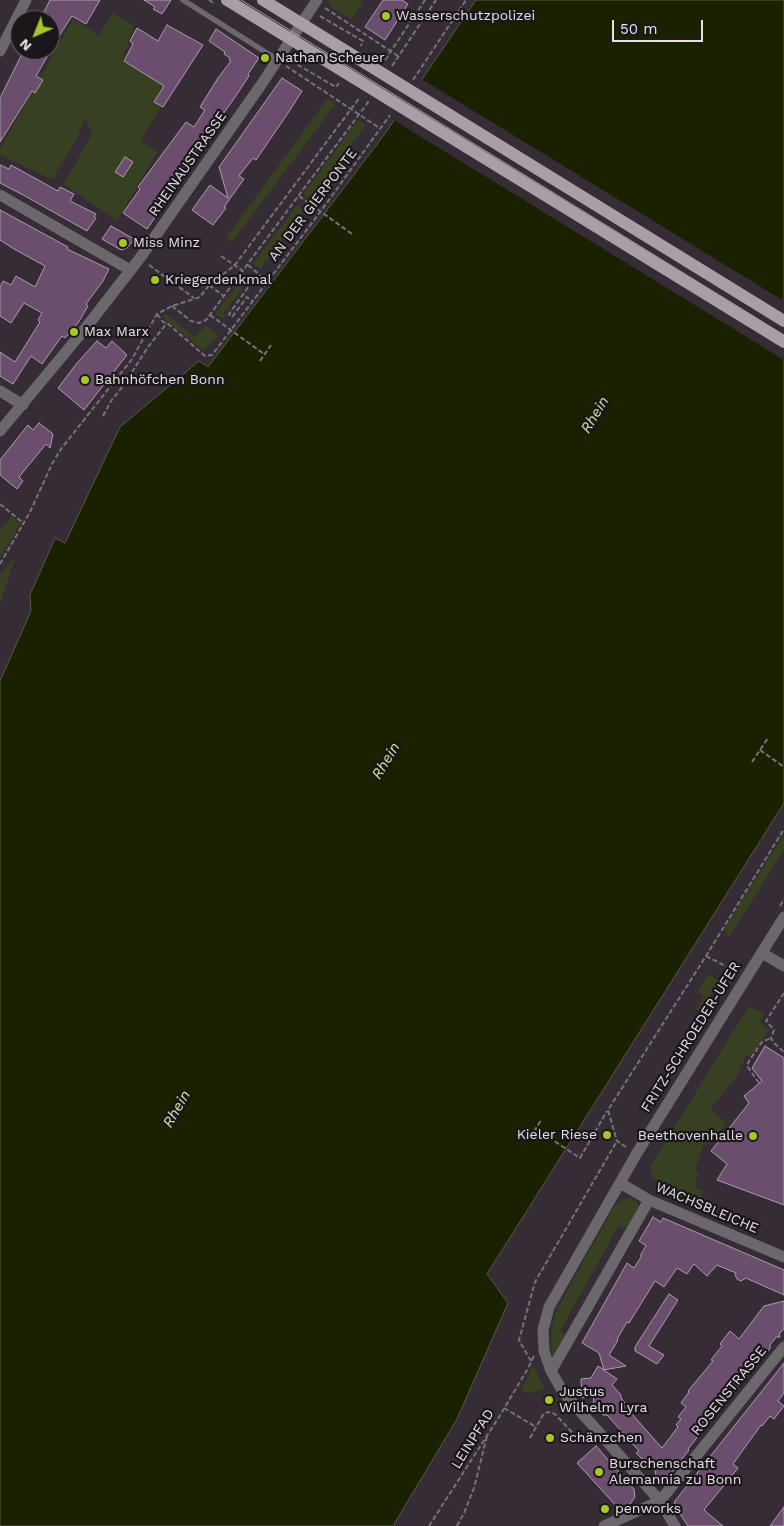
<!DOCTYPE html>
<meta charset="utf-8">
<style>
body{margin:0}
#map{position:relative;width:784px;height:1526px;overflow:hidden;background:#352c35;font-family:"Work Sans",sans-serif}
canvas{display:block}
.north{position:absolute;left:10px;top:10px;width:50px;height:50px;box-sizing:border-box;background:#1a161a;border:1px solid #6c676c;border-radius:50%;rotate:224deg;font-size:14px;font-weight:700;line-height:20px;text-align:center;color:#e6e0e6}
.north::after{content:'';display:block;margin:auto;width:18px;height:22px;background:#a5c824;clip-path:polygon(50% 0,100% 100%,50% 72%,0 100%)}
.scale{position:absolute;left:612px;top:20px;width:91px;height:22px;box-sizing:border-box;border:2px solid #e6e0e6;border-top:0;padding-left:6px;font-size:15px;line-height:18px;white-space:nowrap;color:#e6e0e6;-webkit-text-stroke:4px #1a161a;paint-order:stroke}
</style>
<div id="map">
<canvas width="784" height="1526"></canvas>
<div class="north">N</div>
<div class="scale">50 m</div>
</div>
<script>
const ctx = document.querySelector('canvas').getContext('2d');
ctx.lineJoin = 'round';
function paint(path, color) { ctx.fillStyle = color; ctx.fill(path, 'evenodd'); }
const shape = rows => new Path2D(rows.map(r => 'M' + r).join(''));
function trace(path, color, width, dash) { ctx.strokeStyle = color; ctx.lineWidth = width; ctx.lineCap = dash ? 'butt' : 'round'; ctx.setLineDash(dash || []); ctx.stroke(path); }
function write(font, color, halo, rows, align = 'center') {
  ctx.font = font + ' "Work Sans",sans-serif'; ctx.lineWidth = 4.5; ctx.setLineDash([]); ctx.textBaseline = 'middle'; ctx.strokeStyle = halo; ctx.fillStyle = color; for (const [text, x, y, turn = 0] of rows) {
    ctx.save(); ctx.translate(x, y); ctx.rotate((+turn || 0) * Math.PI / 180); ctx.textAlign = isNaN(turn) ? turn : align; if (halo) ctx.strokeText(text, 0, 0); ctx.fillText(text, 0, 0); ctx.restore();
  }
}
paint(shape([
 [328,0,360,0,363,2,352,20,331,7],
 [113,13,134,26,122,60,163,86,153,102,161,107,141,140,157,152,117,221,64,184,92,134,85,117,77,139,52,179,0,155,0,149,73,19,99,35],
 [327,99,336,104,232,242,226,238],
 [358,120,366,125,310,200,303,194],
 [297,205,305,210,260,269,253,264],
 [239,282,244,286,223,314,225,316,222,319,215,314],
 [165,313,195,337,206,325,219,336,203,351,162,316],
 [11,516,20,524,0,559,0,531],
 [15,557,0,605,0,575],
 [784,834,784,850,729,937,725,932,724,929],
 [708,974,719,981,700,1012,696,1009,703,996,697,992],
 [749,1006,764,1013,760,1022,769,1031,753,1054,745,1057,738,1075,710,1109,726,1123,710,1144,703,1145,695,1171,699,1173,695,1181,697,1189,703,1191,701,1199,711,1203,709,1205,691,1205,656,1181,651,1175,651,1165],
 [631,1198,636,1201,638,1204,638,1209,627,1229,619,1225,560,1331,568,1336,552,1359,551,1336,553,1320,559,1305,614,1207,620,1202,625,1199],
 [533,1365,545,1388,539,1391,528,1393,521,1390]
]), '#384022');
const water = shape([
 [476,0,784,0,784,803,487,1274,508,1303,457,1419,393,1526,0,1526,0,681,31,611,30,595,55,538,65,543,120,427,199,361,208,367,384,135,476,0]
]);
paint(water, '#192100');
trace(water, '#565a45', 1);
paint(shape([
 [420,78,784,301,784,360,392,119]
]), '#352c35');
const building = shape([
 [50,0,100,0,86,24,72,16,50,50,51,50,36,76,43,80,35,93,32,91,0,142,0,98,24,50,50,50,50,20,40,20,50,0],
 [144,0,171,0,162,14,153,9,155,7,144,0],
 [383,0,402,0,408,4,385,40,365,27,383,0],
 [167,25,203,45,163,107,154,102,164,86,124,61,133,44,130,41,137,28,158,41,167,25],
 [216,29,259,58,248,74,249,76,231,103,169,188,172,189,167,196,169,197,147,229,123,213,140,189,138,187,186,122,194,127,205,110,200,107,218,78,231,61,229,60,230,58,224,54,225,52,209,41,216,29],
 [282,78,302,91,290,110,256,160,253,158,239,176,244,179,224,207,226,208,213,225,192,210,210,185,228,198,219,167,282,78],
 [125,157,133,162,123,177,115,172,125,157],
 [0,165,9,169,11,165,58,191,60,187,74,194,70,201,96,214,94,217,96,218,87,231,25,196,0,183,0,165],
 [0,210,68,247,67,249,109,269,103,281,86,304,88,306,78,323,65,338,62,336,42,364,31,356,13,384,0,376,0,352,15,362,40,322,38,320,42,313,24,303,11,323,0,316,0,287,3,281,11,285,16,276,35,287,45,266,14,249,0,240,0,210],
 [111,226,134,239,127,248,121,250,102,239,111,226],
 [97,341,106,348,112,341,127,355,84,410,58,388,77,363,97,341],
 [39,423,53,434,50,448,46,444,19,477,23,481,17,489,0,475,0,460,28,425,33,430,39,423],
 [765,1046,784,1058,784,1205,717,1180,727,1164,711,1151,749,1103,744,1096,762,1081,752,1068,765,1046],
 [653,1217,661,1222,663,1218,784,1270,784,1295,746,1278,741,1281,737,1279,735,1275,736,1273,717,1265,707,1276,694,1264,687,1274,677,1268,664,1287,655,1281,629,1323,627,1322,617,1339,618,1340,609,1355,626,1366,604,1370,617,1379,612,1385,621,1395,621,1398,625,1403,623,1404,662,1448,678,1427,676,1425,681,1419,678,1417,686,1407,681,1403,689,1392,688,1391,713,1361,711,1360,722,1346,720,1344,730,1331,739,1339,764,1306,784,1301,784,1329,779,1334,780,1337,776,1337,770,1345,770,1348,767,1353,763,1354,756,1363,688,1449,689,1450,671,1473,670,1472,665,1478,659,1479,655,1473,656,1472,643,1459,641,1458,636,1453,639,1451,607,1415,603,1415,593,1404,594,1396,582,1398,581,1379,591,1378,598,1366,604,1370,599,1353,582,1343,627,1263,634,1268,641,1257,641,1254,646,1246,639,1241,653,1217],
 [669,1294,678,1300,649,1346,664,1355,657,1364,635,1351,635,1347,669,1294],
 [784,1363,784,1393,778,1401,784,1406,774,1419,770,1416,762,1426,761,1425,733,1464,738,1468,704,1510,723,1526,688,1526,674,1505,675,1501,784,1363],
 [596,1446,634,1489,635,1497,630,1504,619,1509,577,1463,596,1446],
 [784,1507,784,1526,770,1526,784,1507]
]);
paint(building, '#6b4e6d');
trace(building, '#a99ea9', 1);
trace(shape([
 [325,8,398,56],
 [320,16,363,41,361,46],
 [385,60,425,0],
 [291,61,336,87,339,83],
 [286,66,381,129],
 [392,66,436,0],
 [413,80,466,0],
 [299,196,352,234],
 [221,256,243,271],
 [149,265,194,298],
 [248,265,267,281],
 [238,278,249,286,229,314,232,317,247,297,253,301],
 [203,281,224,296],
 [172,306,191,321,199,323,206,320,369,101],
 [157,314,163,322,167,323,205,356,212,355,321,211,390,115],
 [210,315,264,354],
 [260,361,271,345],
 [103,416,111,401,123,386,148,347,167,323],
 [0,504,23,523],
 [0,564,30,512,52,464,61,449,132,359,157,314,172,306,200,297,209,285,235,265,360,97],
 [760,750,784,767],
 [752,762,768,738],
 [780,906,784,899],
 [706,956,737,972],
 [784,993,766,1021,774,1030,771,1038,774,1043,784,1052],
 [759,1083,747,1066,749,1061,762,1042,771,1038],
 [536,1129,580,1158,607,1111],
 [530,1138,541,1120],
 [626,1147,617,1141,608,1110,706,956,784,829],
 [531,1361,519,1340,535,1282,617,1141],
 [504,1408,536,1427],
 [530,1438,544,1413,551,1412,556,1415,581,1442,587,1437],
 [429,1526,499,1417,527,1370,534,1356],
 [457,1526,464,1513,474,1488,487,1436]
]), '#797179', 2, [5, 2.5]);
trace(shape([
 [183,0,278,60]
]), '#6c676c', 5.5);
trace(shape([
 [0,51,26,0],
 [0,195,130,270],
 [0,391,23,405],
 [0,431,84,330,140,258,261,85,317,0],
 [762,953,784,966],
 [620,1183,649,1200,784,1257],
 [551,1371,649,1200],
 [660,1501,784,1347],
 [604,1526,660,1501],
 [675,1526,660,1501,563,1392,551,1371,544,1351,543,1330,549,1307,637,1153,784,917]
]), '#6c676c', 11);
trace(shape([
 [241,0,784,335]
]), '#a49da4', 1);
trace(shape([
 [209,0,215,4]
]), '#797179', 2, [5, 2.5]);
trace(shape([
 [227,0,784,342],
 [263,0,784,321]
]), '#a89ea8', 12);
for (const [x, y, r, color] of [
 [386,16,5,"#a5c824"],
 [265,58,5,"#a5c824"],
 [123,243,5,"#a5c824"],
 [155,280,5,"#a5c824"],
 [74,332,5,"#a5c824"],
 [85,380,5,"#a5c824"],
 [607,1135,5,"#a5c824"],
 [753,1136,5,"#a5c824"],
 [549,1400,5,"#a5c824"],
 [550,1438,5,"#a5c824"],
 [599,1472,5,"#a5c824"],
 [605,1509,5,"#a5c824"]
]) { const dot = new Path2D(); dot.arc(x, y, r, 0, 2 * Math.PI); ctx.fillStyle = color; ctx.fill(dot); trace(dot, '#1a161a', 2); }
write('14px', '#e6e0e6', '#1a161a', [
 ["Wasserschutzpolizei",396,16],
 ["Nathan Scheuer",275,58],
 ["Miss Minz",133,243],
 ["Kriegerdenkmal",165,280],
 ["Max Marx",84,332],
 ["Bahnhöfchen Bonn",95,380],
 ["Kieler Riese",597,1135,"right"],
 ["Beethovenhalle",743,1136,"right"],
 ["Justus",559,1392],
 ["Wilhelm Lyra",559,1408],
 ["Schänzchen",560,1438],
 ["Burschenschaft",609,1464],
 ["Alemannia zu Bonn",609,1480],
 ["penworks",615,1509]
], 'left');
write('14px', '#e6e0e6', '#1a161a', [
 ["RHEINAUSTRASSE",188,164,-55],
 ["AN DER GIERPONTE",313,205,-53],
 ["FRITZ-SCHROEDER-UFER",691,1037,-58],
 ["WACHSBLEICHE",707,1208,23],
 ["ROSENSTRASSE",729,1391,-51],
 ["LEINPFAD",473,1439,-58]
]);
write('italic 15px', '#cfe3a0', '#1a161a', [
 ["Rhein",595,415,-59],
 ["Rhein",386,761,-59],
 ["Rhein",177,1109,-60]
]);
</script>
